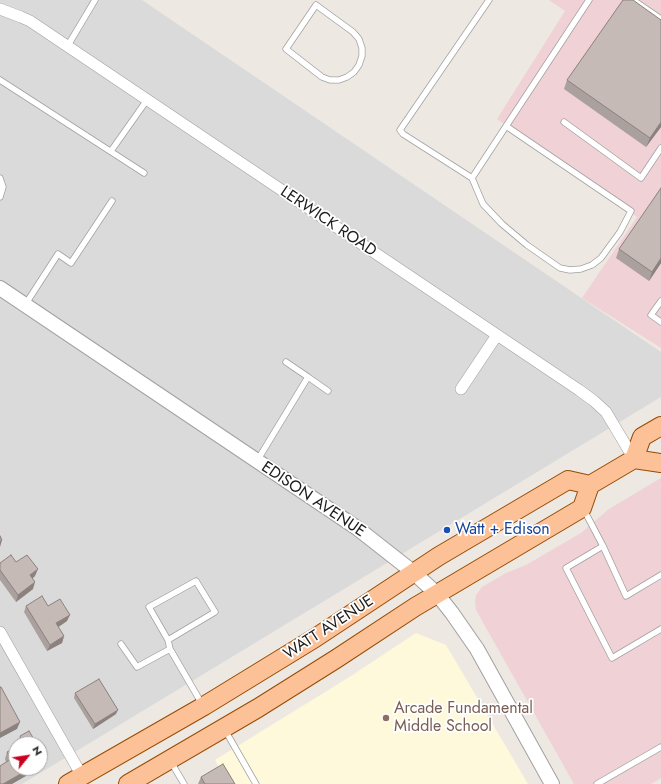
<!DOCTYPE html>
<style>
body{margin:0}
#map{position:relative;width:661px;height:784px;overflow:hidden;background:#eee8e2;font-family:Jost,sans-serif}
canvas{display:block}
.north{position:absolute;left:8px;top:736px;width:40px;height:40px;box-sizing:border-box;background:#fff;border:1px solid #a5a5a5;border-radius:50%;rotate:60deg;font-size:11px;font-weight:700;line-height:16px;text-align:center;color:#1d1d1d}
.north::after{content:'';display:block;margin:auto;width:14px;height:18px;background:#ca0023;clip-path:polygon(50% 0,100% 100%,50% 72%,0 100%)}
</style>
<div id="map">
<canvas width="661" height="784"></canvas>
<div class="north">N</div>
</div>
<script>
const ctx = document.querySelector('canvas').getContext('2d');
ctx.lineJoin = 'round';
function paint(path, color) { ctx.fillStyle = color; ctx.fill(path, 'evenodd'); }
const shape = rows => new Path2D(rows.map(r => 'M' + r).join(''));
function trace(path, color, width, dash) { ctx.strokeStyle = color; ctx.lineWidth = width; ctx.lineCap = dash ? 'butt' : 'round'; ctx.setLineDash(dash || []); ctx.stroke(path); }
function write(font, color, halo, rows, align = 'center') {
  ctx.font = font + ' Jost,sans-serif'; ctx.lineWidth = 3.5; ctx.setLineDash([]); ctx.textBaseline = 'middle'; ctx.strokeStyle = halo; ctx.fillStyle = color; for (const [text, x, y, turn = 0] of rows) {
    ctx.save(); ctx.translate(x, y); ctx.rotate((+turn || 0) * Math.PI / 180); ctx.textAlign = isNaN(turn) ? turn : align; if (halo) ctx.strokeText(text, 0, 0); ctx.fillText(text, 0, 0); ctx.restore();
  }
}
paint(shape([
 [0,0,142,0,661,352,661,397,22,784,0,784],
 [16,744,40,744,40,768,16,768]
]), '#dbdada');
paint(shape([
 [549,0,661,0,661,348,582,298,637,217,497,119,565,11],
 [661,478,661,778,651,784,574,784,476,610,475,602,476,595,482,587,506,573,526,565,581,533,609,509]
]), '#f0d1d5');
paint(shape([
 [416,633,446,645,528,784,228,784,215,760,351,676]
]), '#fff9db');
const service = shape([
 [489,0,400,130,403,134,472,178,483,204,502,224,527,245,560,268,570,270,581,269,592,265,601,258,620,232,631,211,506,126],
 [636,2,661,19],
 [316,5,353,32,359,39,362,48,362,56,359,65,354,72,347,77,339,80,330,80,322,77,286,49,316,5],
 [67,47,95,0],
 [0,80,144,173],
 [564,122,641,178,661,148],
 [111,151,147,100],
 [0,178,3,187,0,197],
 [472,178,589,0],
 [661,301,651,315,661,322],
 [25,305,58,254,71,263,112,201],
 [286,362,308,377],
 [257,461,308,377,328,391],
 [584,510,603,546,626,596,661,575],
 [603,546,566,568,612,658,661,629],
 [168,640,215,612,196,581,149,607,168,640,170,649,202,704],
 [121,644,137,667,170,649],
 [225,730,256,784],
 [171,762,184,784],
 [597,784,661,747]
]);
const minor = shape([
 [0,9,21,17,30,21,579,390,594,401,606,412,634,459],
 [461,389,497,335],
 [0,632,82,776]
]);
const tertiary = shape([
 [0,288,357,528,413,572,437,594,452,613,477,649,552,784]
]);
const primary = shape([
 [634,459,642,437,661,426],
 [68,784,204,706,315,638,439,556,568,480,590,485],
 [128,784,258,708,336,659,415,607,582,508,590,485,634,459,661,463]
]);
trace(service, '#a1a1a1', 7);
trace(minor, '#a1a1a1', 12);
trace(tertiary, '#a1a1a1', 16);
trace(primary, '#964b00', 20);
trace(service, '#fff', 5.5);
trace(minor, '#fff', 11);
trace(tertiary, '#fff', 14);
trace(primary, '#fdc198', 18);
paint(shape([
 [567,80,661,127,646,147,564,89],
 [619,249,661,263,649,281,616,258],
 [16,562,35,576,33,578,33,589,16,602,0,580,0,563],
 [26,606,48,606,67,621,58,627,64,636,62,643,47,651,24,612],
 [75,693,116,714,93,729,74,698],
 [20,736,37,744,19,744,18,743],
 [7,752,16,768,6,762,5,759],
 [201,777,235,784,198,784]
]), '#aaa09d');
paint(shape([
 [661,122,661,127,646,147,650,138],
 [661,258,661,263,649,281,652,272],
 [2,540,0,547,0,542],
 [38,569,35,576,28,582,30,575],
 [35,582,33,589,16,602,18,595],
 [70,615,67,621,54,630,56,623],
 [64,636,62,643,47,651,50,645],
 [118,710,116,714,93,729,95,724],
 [20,722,17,729,0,738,0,733],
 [46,759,43,766,40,768,40,763],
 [31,768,40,768,12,784,3,784]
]), '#8b827f');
const building = shape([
 [623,0,633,0,661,20,661,122,650,138,567,80,623,0],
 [661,188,661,258,652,272,619,249,661,188],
 [0,536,2,540,0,542,0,536],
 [11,555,16,562,27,555,38,569,30,575,35,582,18,595,0,570,0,563,11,555],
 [42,596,48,606,60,599,70,615,56,623,64,636,50,645,26,606,42,596],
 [99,679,118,710,95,724,75,693,99,679],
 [0,687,1,687,20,722,0,733,0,687],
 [29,731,37,744,22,744,24,743,20,736,29,731],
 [16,747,16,768,31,768,3,784,0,784,0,766,11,759,7,752,16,747],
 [40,749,46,759,40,763,40,749],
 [223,764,235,784,205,784,201,777,223,764]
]);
paint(building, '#c6bab6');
trace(building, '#8b827f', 1);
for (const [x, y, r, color] of [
 [447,530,4,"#1a4fb4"],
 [386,718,4,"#8d6e63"]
]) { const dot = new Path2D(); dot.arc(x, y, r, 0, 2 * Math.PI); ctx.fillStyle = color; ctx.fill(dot); trace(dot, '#fff', 1.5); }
write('16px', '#1d1d1d', '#fff', [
 ["LERWICK ROAD",328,222,34],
 ["EDISON AVENUE",313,500,34],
 ["WATT AVENUE",329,628,-33]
]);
write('16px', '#164399', '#fff', [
 ["Watt + Edison",455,530]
], 'left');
write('16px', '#785e54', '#fff', [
 ["Arcade Fundamental",394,709],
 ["Middle School",394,727]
], 'left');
</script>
